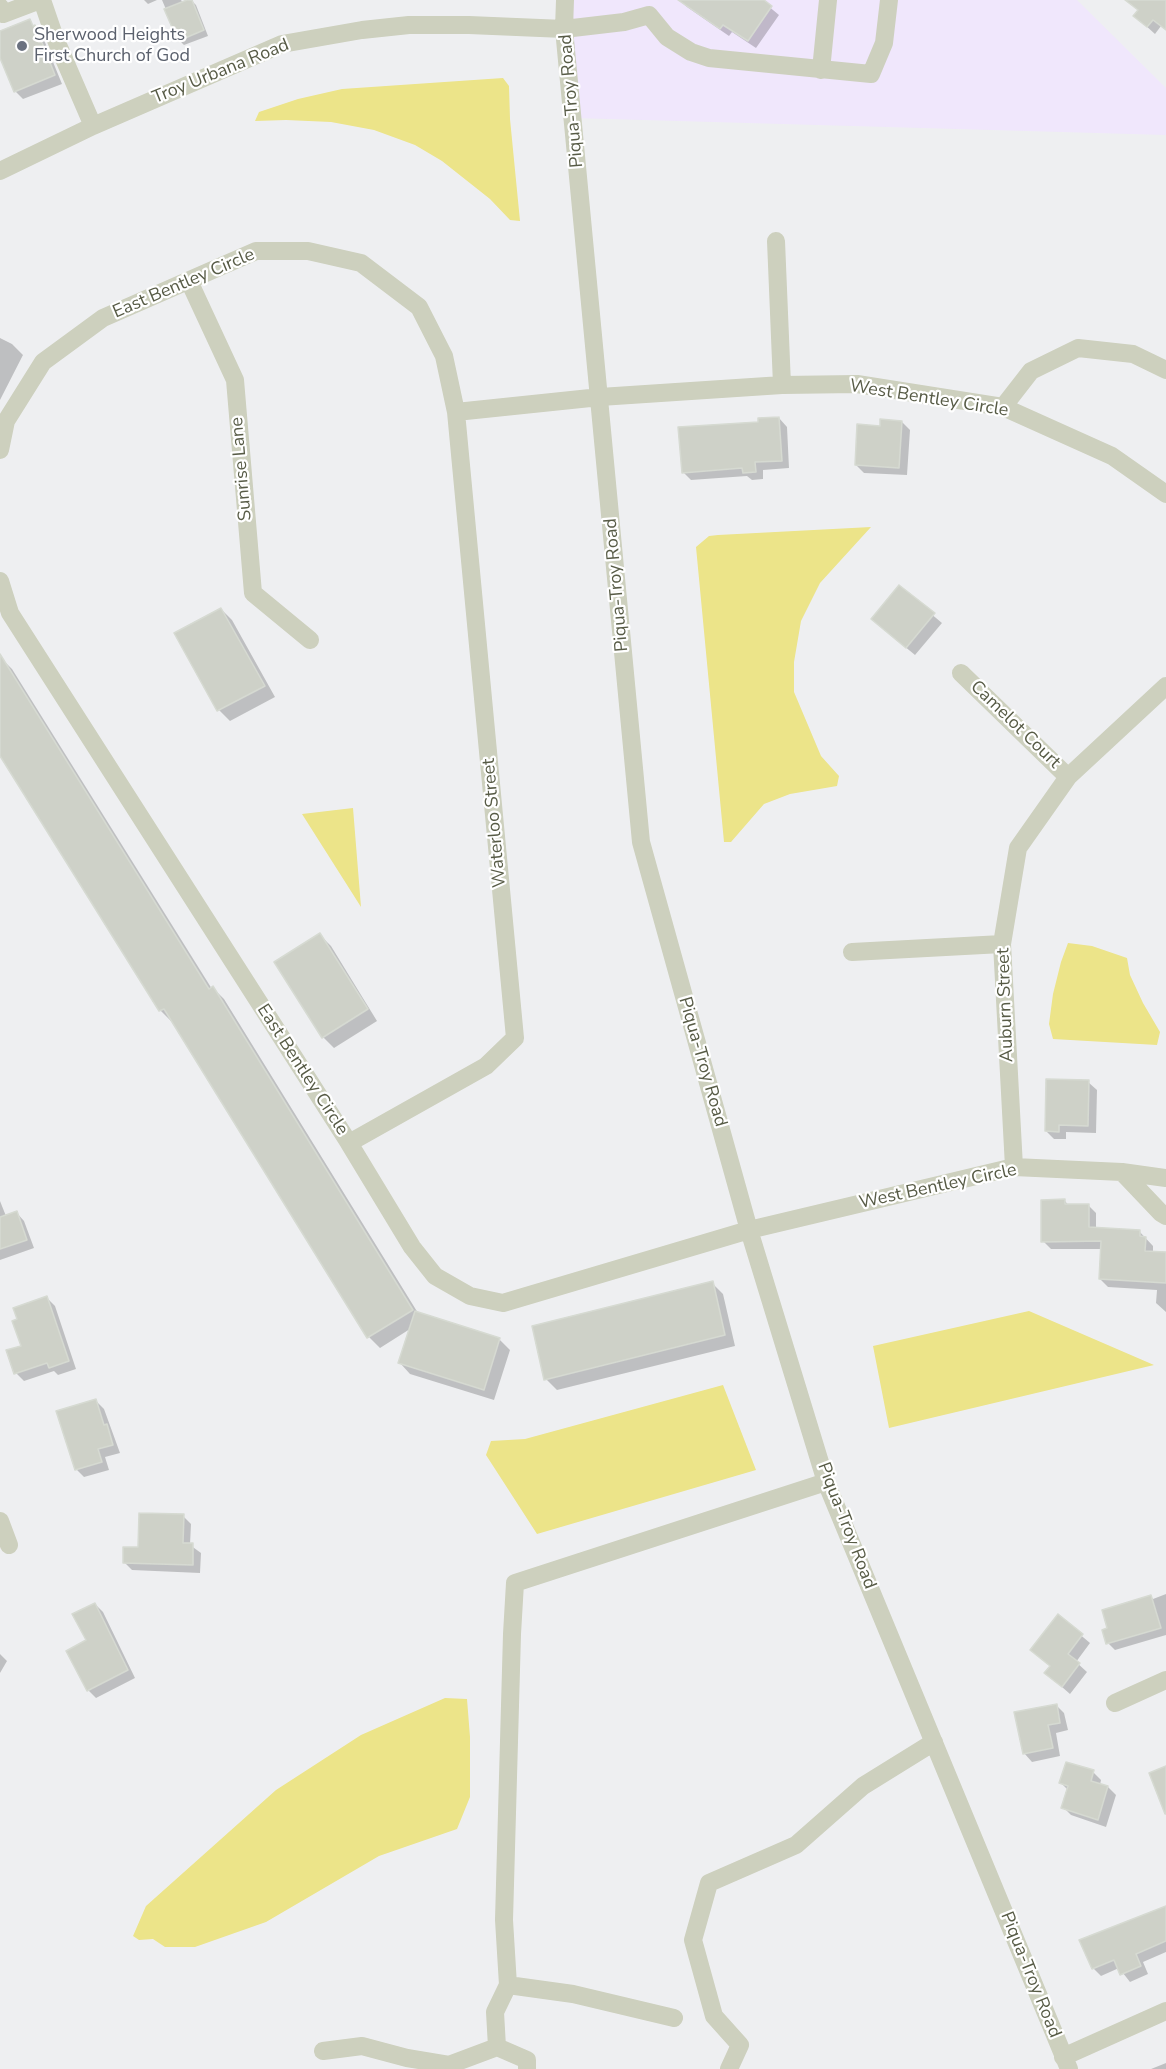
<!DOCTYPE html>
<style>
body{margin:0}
canvas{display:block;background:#eeeff1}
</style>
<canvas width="1166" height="2069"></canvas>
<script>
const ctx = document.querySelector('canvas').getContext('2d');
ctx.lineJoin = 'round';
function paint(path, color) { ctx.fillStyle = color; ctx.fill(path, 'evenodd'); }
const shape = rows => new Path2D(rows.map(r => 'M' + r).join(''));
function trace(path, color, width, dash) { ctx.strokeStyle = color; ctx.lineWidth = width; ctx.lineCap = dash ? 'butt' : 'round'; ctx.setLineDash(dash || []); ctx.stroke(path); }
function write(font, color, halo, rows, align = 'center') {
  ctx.font = font + ' "Nunito Sans",sans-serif'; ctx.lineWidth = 4.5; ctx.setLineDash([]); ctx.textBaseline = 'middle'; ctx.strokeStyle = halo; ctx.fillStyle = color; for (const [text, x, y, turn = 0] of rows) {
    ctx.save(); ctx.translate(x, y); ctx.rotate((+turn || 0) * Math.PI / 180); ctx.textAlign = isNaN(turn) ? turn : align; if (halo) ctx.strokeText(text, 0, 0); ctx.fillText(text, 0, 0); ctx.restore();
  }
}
paint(shape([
 [565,0,1077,0,1166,88,1166,135,573,118]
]), '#f0e7fc');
paint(shape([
 [503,78,509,86,510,119,520,221,510,220,490,199,442,161,415,145,374,130,331,122,286,120,255,121,259,112,298,99,342,89],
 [871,527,820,583,801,621,794,662,794,692,821,756,839,776,837,786,790,794,764,804,731,842,724,842,696,547,709,536,718,535],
 [353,808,361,907,302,814],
 [1068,943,1092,946,1127,958,1130,975,1143,1003,1160,1032,1157,1045,1053,1039,1049,1024,1053,994,1061,962],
 [1029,1311,1154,1365,889,1428,873,1346],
 [723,1385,756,1470,537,1534,486,1455,491,1441,525,1439],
 [445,1698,467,1699,470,1737,470,1797,457,1829,379,1856,266,1922,195,1947,165,1947,153,1939,139,1940,133,1936,146,1906,276,1790,361,1735]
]), '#ece489');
paint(shape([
 [144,0,157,0,148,4],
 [162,0,181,0,183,3,191,0,196,5,208,36,184,45,179,40],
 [679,0,761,0,779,15,756,48,732,32,729,36,687,7],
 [1129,0,1166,0,1166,30,1161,26,1155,34,1135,16,1140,10],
 [29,21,42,35,62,84,23,99,15,91,0,54,0,33],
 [0,338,12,344,23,355,0,400],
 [779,418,787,427,789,468,763,470,763,479,752,480,747,476,691,480,683,472,760,423],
 [902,422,910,430,907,475,864,473,856,465,881,428],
 [899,587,942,623,915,655,881,627],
 [221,609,232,620,275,697,230,721,219,710,176,634],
 [0,657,12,669,212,989,213,988,224,999,418,1313,499,1339,510,1350,494,1400,410,1374,400,1363,410,1329,380,1348,369,1337,173,1020,171,1021,160,1010,0,753],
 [320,935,331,946,377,1021,334,1048,323,1037],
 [1088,1082,1097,1090,1096,1133,1066,1132,1066,1139,1054,1139,1046,1131],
 [0,1201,6,1216,16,1212,24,1221,34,1248,0,1260],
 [1065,1201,1069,1206,1088,1205,1096,1213,1096,1229,1139,1231,1153,1246,1153,1253,1166,1254,1166,1312,1156,1303,1157,1290,1108,1287,1100,1279,1102,1249,1051,1249,1043,1241],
 [712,1283,723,1294,735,1346,557,1390,546,1379],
 [47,1298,55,1306,76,1369,58,1375,54,1371,24,1381,16,1373,22,1346],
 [96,1401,104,1409,120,1453,105,1457,109,1470,84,1477,76,1469],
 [183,1516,191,1524,190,1545,201,1553,200,1573,132,1570,124,1562],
 [1166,1594,1166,1635,1115,1650,1108,1643,1109,1629,1151,1597,1153,1599],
 [95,1604,103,1612,135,1678,96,1698,88,1690,88,1641],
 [1058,1616,1090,1643,1076,1662,1087,1672,1070,1694,1046,1673,1052,1667],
 [0,1654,7,1661,0,1673],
 [1056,1705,1064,1713,1068,1730,1056,1733,1060,1756,1032,1762,1024,1753],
 [1093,1772,1101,1780,1100,1785,1108,1787,1116,1795,1106,1827,1071,1815,1063,1807,1068,1790,1061,1783],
 [1166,1908,1166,1952,1143,1962,1148,1974,1130,1982,1119,1968,1101,1976,1093,1968,1081,1940],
 [1166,2063,1166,2069,1151,2069]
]), '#0003');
const building = shape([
 [187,0,192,0,204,30,178,41,164,9,187,0],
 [678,0,764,0,772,6,748,41,723,25,720,29,678,0],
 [1125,0,1166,0,1166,30,1153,20,1147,27,1133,16,1138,10,1125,0],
 [30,19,33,26,35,25,55,75,14,92,0,58,0,31,30,19],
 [779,417,782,461,755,462,756,472,743,473,742,468,682,473,678,427,758,422,758,418,779,417],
 [880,419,902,421,899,468,855,465,857,424,880,426,880,419],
 [899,585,935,613,906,648,871,619,899,585],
 [221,608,265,686,217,711,174,633,221,608],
 [0,654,209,989,213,986,413,1310,367,1338,164,1009,159,1011,0,756,0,654],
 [320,933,368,1009,322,1038,274,962,320,933],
 [1046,1079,1089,1080,1088,1126,1059,1125,1059,1132,1045,1131,1046,1079],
 [1065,1199,1065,1204,1089,1204,1089,1227,1140,1230,1140,1236,1146,1237,1145,1251,1166,1252,1166,1283,1099,1279,1101,1241,1041,1242,1041,1200,1065,1199],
 [17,1211,27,1240,0,1249,0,1217,17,1211],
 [713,1281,725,1335,544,1380,532,1326,713,1281],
 [47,1296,69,1361,49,1368,47,1363,14,1374,6,1350,21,1346,12,1321,17,1319,13,1308,47,1296],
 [415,1311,500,1338,484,1390,398,1363,415,1311],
 [96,1399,104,1425,107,1424,113,1445,98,1449,102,1462,75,1470,56,1411,96,1399],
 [139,1513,184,1514,183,1543,193,1543,193,1565,123,1563,123,1547,138,1547,139,1513],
 [1151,1595,1161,1628,1106,1644,1102,1630,1107,1628,1102,1610,1151,1595],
 [95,1603,128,1670,87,1691,66,1651,86,1640,72,1614,95,1603],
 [1058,1614,1083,1634,1068,1654,1080,1663,1062,1687,1044,1673,1050,1666,1030,1650,1058,1614],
 [1057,1704,1060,1723,1048,1725,1053,1748,1023,1754,1014,1712,1057,1704],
 [1066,1762,1094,1770,1091,1781,1108,1786,1098,1820,1061,1808,1068,1786,1059,1783,1066,1762],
 [1166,1766,1166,1814,1165,1814,1149,1773,1166,1766],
 [1166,1906,1166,1941,1136,1954,1141,1966,1120,1975,1114,1960,1092,1969,1079,1940,1166,1906]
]);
paint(building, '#ced1c8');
trace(building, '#d6dad2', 1.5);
trace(shape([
 [42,0,55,38,93,126],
 [565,0,564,29,641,842,749,1230,826,1482,1069,2069],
 [0,7,3,14,40,0],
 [821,70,828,0],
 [0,171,93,126,282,44,362,30,409,25,469,25,564,29,624,22,649,15,667,37,691,52,709,58,871,74,884,43,889,0],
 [776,241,782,385],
 [189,281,235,380,253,593,310,640],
 [1003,407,1031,371,1078,348,1133,354,1166,370],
 [0,450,6,421,43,362,103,318,256,251,308,251,361,263,419,307,444,356,456,412,600,397,782,385,857,384,1003,407,1112,456,1166,494],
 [0,581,10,613,349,1143,412,1247,435,1276,470,1296,503,1303,749,1230,1014,1167,1122,1172,1166,1178],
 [961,673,1068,777],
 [852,952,1002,944],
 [349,1143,486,1066,515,1038,456,412],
 [1014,1167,1002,944,1018,848,1068,777,1166,686],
 [1122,1172,1161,1213,1166,1216],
 [0,1521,9,1545],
 [1115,1703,1166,1680],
 [508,1985,573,1994,674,2018],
 [497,2047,495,2012,508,1985,504,1920,512,1634,515,1583,826,1482],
 [323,2051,362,2046,407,2058,449,2065,497,2047,527,2060,527,2069],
 [1063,2057,1166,2011],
 [729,2069,740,2045,714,2016,693,1940,709,1883,796,1845,863,1786,934,1742]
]), '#cdd0be', 18);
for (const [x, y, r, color] of [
 [22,46,6,"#6b7280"]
]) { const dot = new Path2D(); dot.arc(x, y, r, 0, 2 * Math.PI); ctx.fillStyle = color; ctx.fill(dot); trace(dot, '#fff', 2); }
write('18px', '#5b616d', '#fff', [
 ["Sherwood Heights",34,36],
 ["First Church of God",34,57]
], 'left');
write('18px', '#575b46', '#fff', [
 ["Troy Urbana Road",221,72,-22],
 ["Piqua-Troy Road",572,101,-95],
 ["East Bentley Circle",184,284,-23],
 ["West Bentley Circle",929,399,9],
 ["Sunrise Lane",242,469,-95],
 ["Piqua-Troy Road",617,585,-95],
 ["Camelot Court",1015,725,44],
 ["Waterloo Street",495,823,-95],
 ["Auburn Street",1006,1005,-92],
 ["Piqua-Troy Road",702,1062,74],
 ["East Bentley Circle",302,1070,57],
 ["West Bentley Circle",938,1187,-12],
 ["Piqua-Troy Road",846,1526,69],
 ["Piqua-Troy Road",1030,1975,68]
]);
</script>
